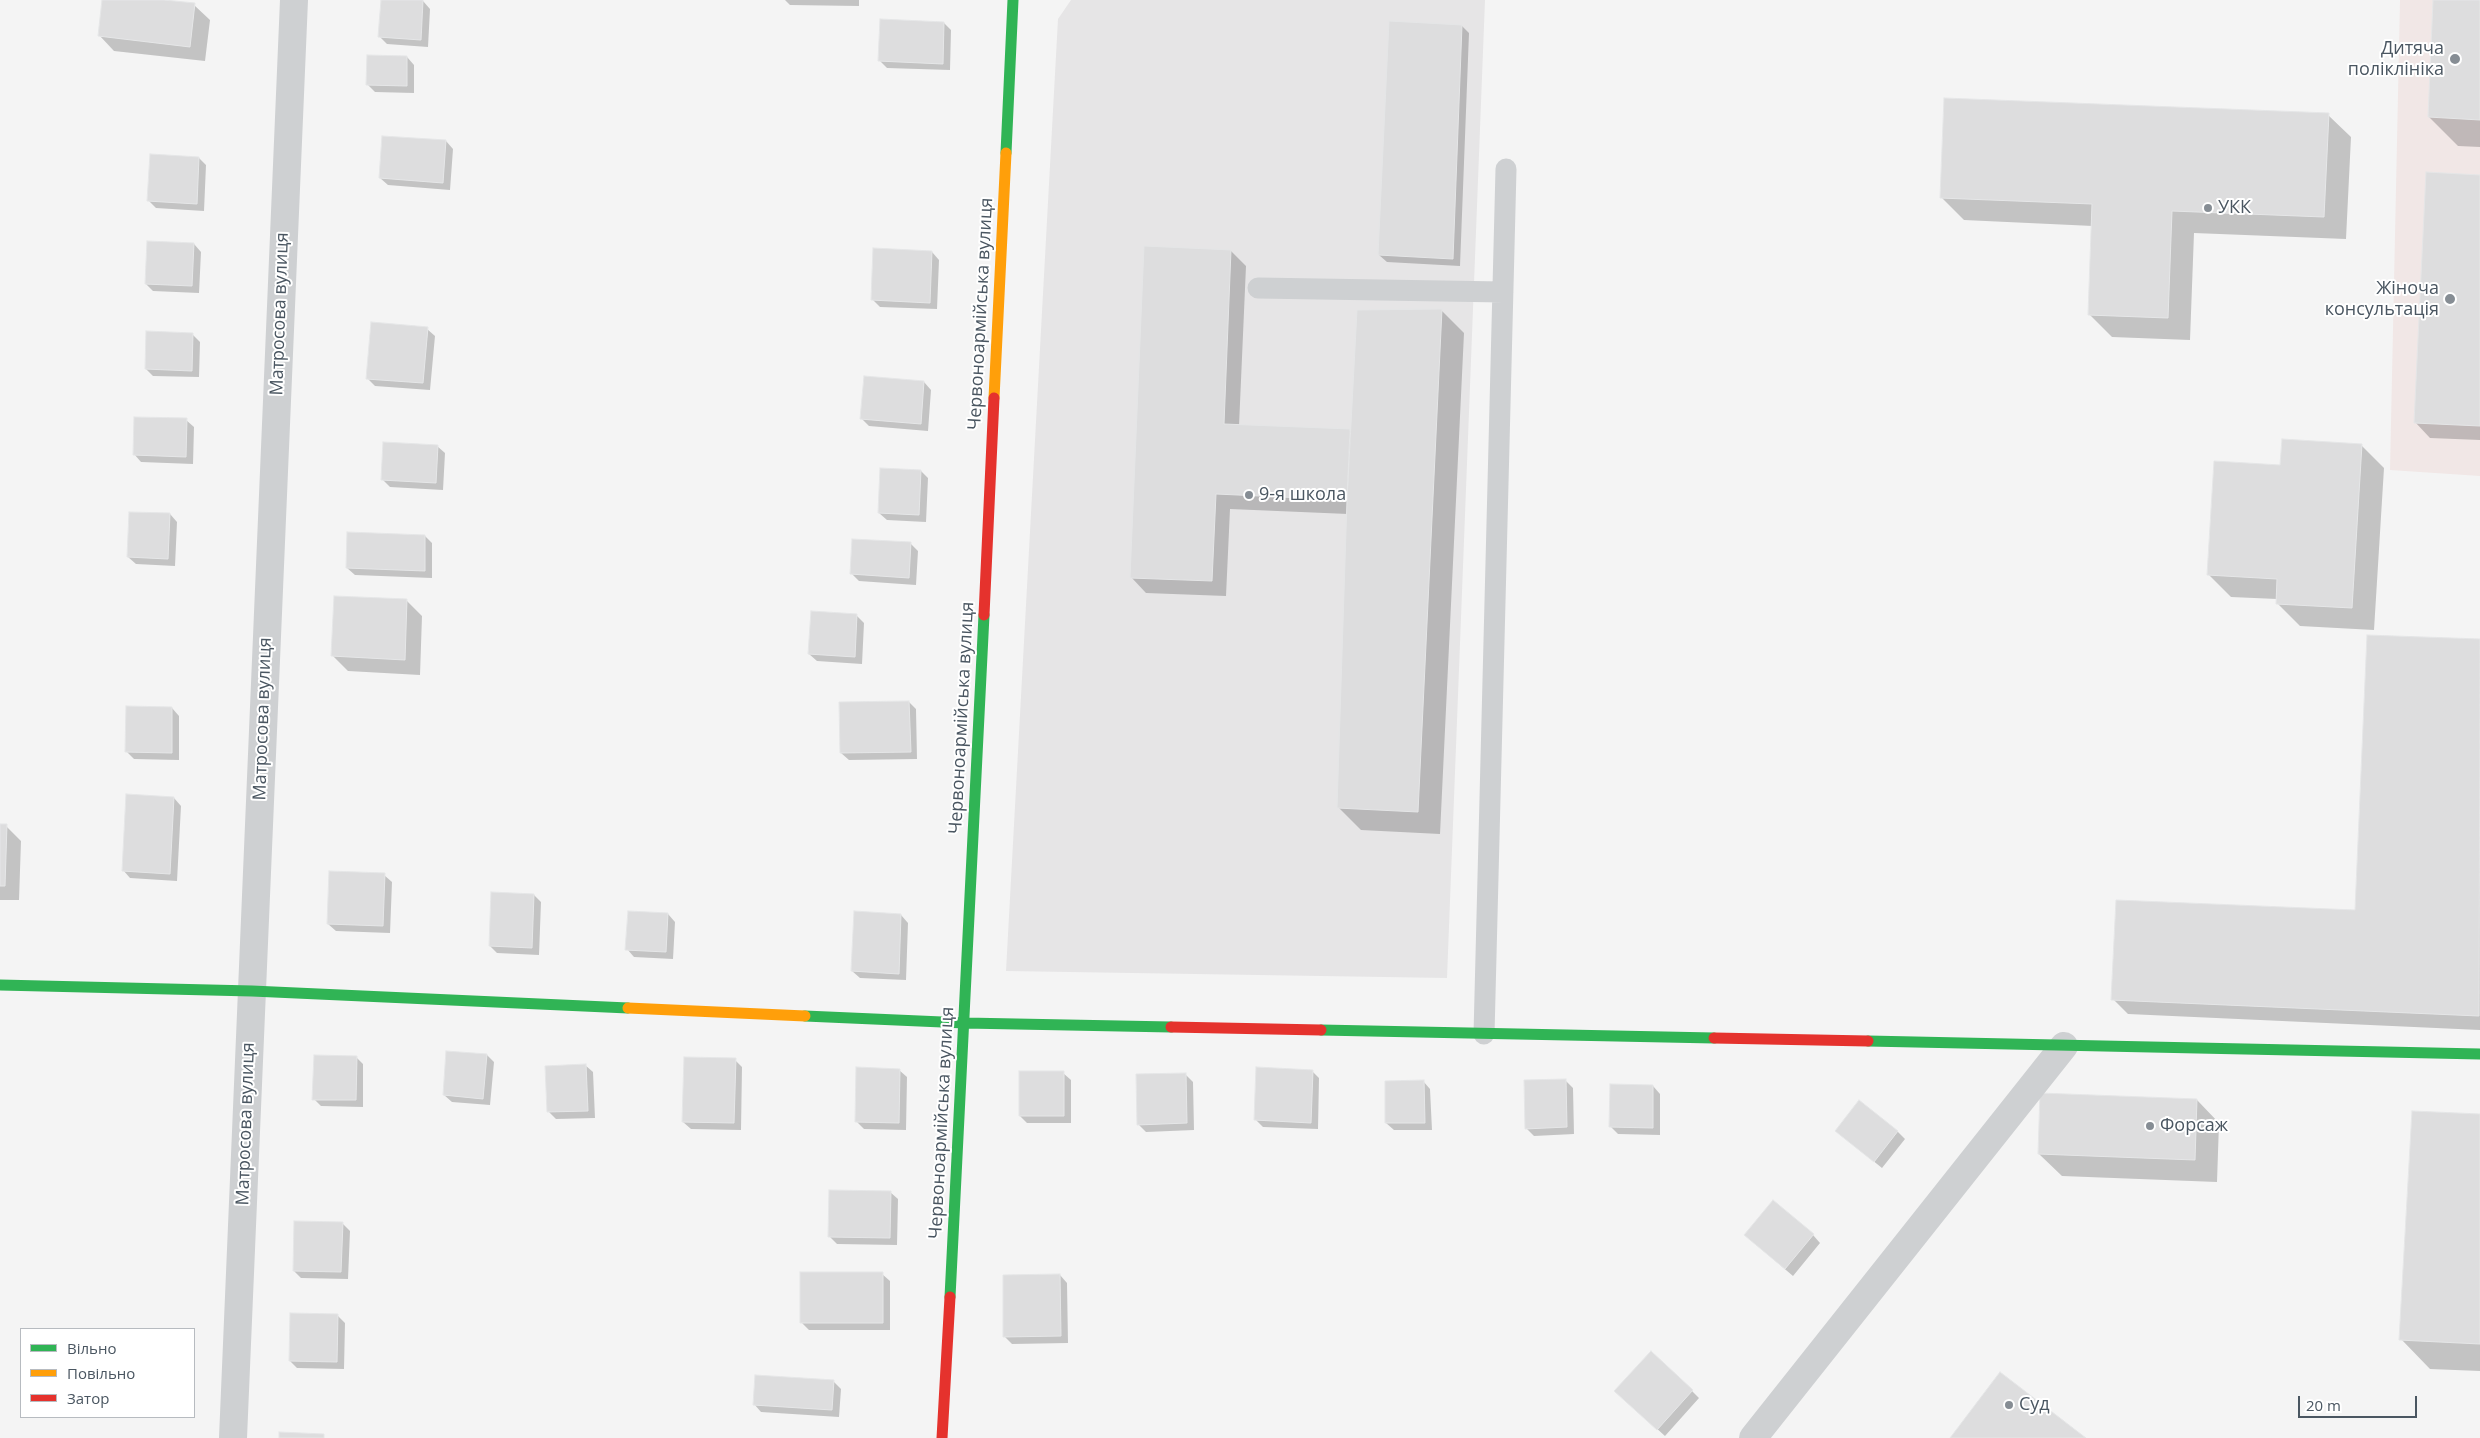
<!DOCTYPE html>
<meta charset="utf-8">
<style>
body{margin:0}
#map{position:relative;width:2480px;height:1438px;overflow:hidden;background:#f4f4f4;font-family:"Open Sans",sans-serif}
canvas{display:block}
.legend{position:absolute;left:20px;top:1328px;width:175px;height:90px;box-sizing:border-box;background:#fff;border:1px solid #b7bbc0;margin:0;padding:6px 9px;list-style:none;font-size:15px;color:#4a5661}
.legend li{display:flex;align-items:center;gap:10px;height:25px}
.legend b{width:25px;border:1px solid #b7bbc0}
.scale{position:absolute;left:2298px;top:1396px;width:119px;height:22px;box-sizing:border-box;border:2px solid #4a5661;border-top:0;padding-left:6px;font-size:15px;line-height:18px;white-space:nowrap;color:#4a5661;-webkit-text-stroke:4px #fff;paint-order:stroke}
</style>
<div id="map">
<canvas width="2480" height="1438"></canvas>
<ul class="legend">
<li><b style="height:6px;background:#30b455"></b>Вільно</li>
<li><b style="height:6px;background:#ff9f0a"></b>Повільно</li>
<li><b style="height:6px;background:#e5322d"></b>Затор</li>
</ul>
<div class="scale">20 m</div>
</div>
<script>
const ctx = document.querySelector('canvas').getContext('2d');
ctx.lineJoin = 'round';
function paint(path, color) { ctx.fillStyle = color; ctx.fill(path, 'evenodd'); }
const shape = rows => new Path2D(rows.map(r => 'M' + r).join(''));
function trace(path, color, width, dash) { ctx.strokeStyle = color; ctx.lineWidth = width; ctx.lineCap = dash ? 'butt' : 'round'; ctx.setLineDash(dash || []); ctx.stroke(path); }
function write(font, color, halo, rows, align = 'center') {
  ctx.font = font + ' "Open Sans",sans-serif'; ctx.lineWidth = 4; ctx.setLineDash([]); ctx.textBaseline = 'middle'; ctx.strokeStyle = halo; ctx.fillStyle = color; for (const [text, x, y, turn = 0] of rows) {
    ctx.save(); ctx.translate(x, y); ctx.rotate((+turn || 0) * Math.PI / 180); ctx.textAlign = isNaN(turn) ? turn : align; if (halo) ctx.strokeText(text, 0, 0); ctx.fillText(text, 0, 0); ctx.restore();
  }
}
paint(shape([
 [1071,0,1485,0,1447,978,1006,971,1058,19]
]), '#e6e5e6');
paint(shape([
 [2400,0,2480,0,2480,476,2390,470]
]), '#f1e7e6');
paint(shape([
 [103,0,154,0,194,5,210,20,205,61,114,51,99,35],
 [382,0,423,1,430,9,428,47,387,44,380,37],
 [785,0,859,0,859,6,790,5],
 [2434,0,2480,0,2480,147,2458,146,2429,117],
 [944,23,951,30,950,70,887,68,879,60],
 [1462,26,1469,33,1460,266,1387,262,1379,255],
 [407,57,414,65,414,93,375,92,367,84],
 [2328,115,2351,137,2346,239,2194,233,2190,340,2112,337,2089,314,2093,226,1964,220,1942,198],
 [446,141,453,149,450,190,388,185,380,178],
 [199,158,206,165,204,211,156,208,149,201],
 [2480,176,2480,440,2430,438,2415,422],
 [194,244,201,252,199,293,153,291,146,284],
 [1231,251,1246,266,1239,426,1350,431,1352,433,1441,310,1464,333,1440,834,1361,830,1338,807,1348,514,1230,509,1226,596,1146,593,1131,577],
 [932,252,939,260,937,309,880,307,872,299],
 [427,329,435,336,430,390,375,386,367,378],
 [192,334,200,342,199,377,153,376,146,369],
 [924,382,931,390,928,431,869,426,862,419],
 [186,420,194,427,193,464,141,462,134,454],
 [2361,445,2384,468,2374,630,2300,626,2277,603,2277,599,2231,597,2208,574,2282,466],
 [437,446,445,453,443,490,390,487,382,479],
 [921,471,928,478,926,522,887,520,879,513],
 [170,514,177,522,175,566,136,564,128,557],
 [425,536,432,543,432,578,355,575,347,568],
 [911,544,918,551,916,585,859,581,852,574],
 [407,601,422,616,420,675,348,671,333,656],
 [856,615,864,623,862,664,817,661,809,654],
 [2368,636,2480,641,2480,1030,2128,1014,2113,999,2356,912],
 [909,702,916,709,917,759,849,760,841,753],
 [172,708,179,716,179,760,134,759,126,751],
 [174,798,181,806,177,881,130,878,123,870],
 [0,825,6,826,21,841,19,900,0,900],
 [384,875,392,882,390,933,336,931,328,924],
 [534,895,541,902,539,955,497,953,490,946],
 [668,914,675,922,673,959,634,957,627,949],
 [901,915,908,923,906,980,860,978,852,971],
 [487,1055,494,1062,490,1105,452,1102,444,1095],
 [356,1057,363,1064,363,1107,321,1106,314,1099],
 [735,1060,742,1067,741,1130,691,1129,683,1122],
 [585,1065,593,1072,595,1118,556,1119,549,1112],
 [899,1070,907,1077,906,1130,864,1129,856,1121],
 [1312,1071,1319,1078,1318,1129,1263,1127,1256,1120],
 [1063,1073,1071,1080,1071,1123,1027,1123,1020,1116],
 [1185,1074,1193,1082,1194,1130,1146,1132,1138,1124],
 [1423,1081,1430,1089,1432,1130,1394,1130,1386,1123],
 [1566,1081,1573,1088,1574,1134,1534,1136,1526,1128],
 [1653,1086,1660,1094,1660,1135,1618,1134,1610,1126],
 [2197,1100,2219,1123,2217,1182,2062,1176,2039,1154],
 [2480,1116,2480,1371,2430,1369,2401,1339],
 [1836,1131,1897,1131,1905,1139,1882,1168],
 [890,1192,898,1199,897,1245,837,1244,829,1236],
 [342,1223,350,1231,348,1279,301,1278,294,1271],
 [1813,1235,1820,1243,1793,1276,1753,1242],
 [882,1274,890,1281,890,1330,809,1330,802,1323],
 [1060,1275,1067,1283,1068,1343,1012,1344,1004,1336],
 [338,1316,345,1323,344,1369,297,1368,290,1361],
 [833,1381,841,1389,839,1417,761,1412,754,1404],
 [1692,1391,1699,1398,1665,1436,1623,1398]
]), '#0003');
const building = shape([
 [102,0,164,0,195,3,190,47,98,36,102,0],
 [381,0,423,0,421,40,378,37,381,0],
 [2433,0,2480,0,2480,120,2428,117,2433,0],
 [880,19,944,22,943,64,878,61,880,19],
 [1389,21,1462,25,1453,259,1378,255,1389,21],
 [367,55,407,56,407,86,366,85,367,55],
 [1944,98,2329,113,2324,217,2172,211,2168,318,2088,315,2092,204,1940,198,1944,98],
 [382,136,446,140,443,183,379,178,382,136],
 [150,154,199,157,197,204,147,201,150,154],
 [2426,172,2480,175,2480,426,2414,423,2426,172],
 [147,241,194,243,192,286,145,284,147,241],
 [1144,246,1231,250,1224,424,1350,429,1347,500,1216,494,1212,581,1130,578,1144,246],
 [873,248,932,251,930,303,871,300,873,248],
 [1442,309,1418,812,1337,808,1347,500,1357,310,1442,309],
 [371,322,428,327,423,383,366,379,371,322],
 [146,331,193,333,192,371,145,369,146,331],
 [864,376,924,381,921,424,860,419,864,376],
 [134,417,187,418,186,457,133,455,134,417],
 [2282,439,2362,444,2352,608,2276,604,2277,579,2207,575,2214,461,2280,465,2282,439],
 [383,442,438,445,436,483,381,480,383,442],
 [880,468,921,470,919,515,878,513,880,468],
 [129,512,170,513,168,559,127,557,129,512],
 [347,532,425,535,425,571,346,568,347,532],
 [852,539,911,542,909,578,850,574,852,539],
 [334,596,407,599,405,660,331,656,334,596],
 [811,611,857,614,855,657,808,654,811,611],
 [2367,635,2480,639,2479,1016,2111,1000,2116,900,2355,910,2367,635],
 [909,701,911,752,840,753,839,702,909,701],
 [126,706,172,707,172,753,125,752,126,706],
 [126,794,174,797,170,874,122,871,126,794],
 [0,824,7,824,5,886,0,886,0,824],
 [329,871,385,873,383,926,327,924,329,871],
 [491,892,534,894,532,948,489,946,491,892],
 [628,911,668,913,666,952,625,950,628,911],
 [854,911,901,914,899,974,851,971,854,911],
 [446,1051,487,1054,483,1099,443,1095,446,1051],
 [314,1055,357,1056,356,1100,312,1100,314,1055],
 [684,1057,736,1058,734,1123,682,1122,684,1057],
 [586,1064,588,1111,547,1112,545,1066,586,1064],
 [856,1067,900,1069,899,1123,855,1122,856,1067],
 [1256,1067,1313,1070,1311,1123,1254,1120,1256,1067],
 [1019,1071,1064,1071,1064,1116,1019,1116,1019,1071],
 [1186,1073,1187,1123,1137,1125,1136,1074,1186,1073],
 [1566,1079,1567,1127,1525,1129,1524,1080,1566,1079],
 [1424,1080,1425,1123,1385,1123,1385,1081,1424,1080],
 [1610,1084,1653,1085,1653,1128,1609,1127,1610,1084],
 [2040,1093,2197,1099,2195,1160,2038,1154,2040,1093],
 [1859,1100,1898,1131,1874,1162,1835,1131,1859,1100],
 [2412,1111,2480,1114,2480,1344,2399,1340,2412,1111],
 [829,1190,891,1191,890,1238,828,1237,829,1190],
 [1773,1200,1814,1234,1785,1269,1744,1235,1773,1200],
 [294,1221,343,1222,341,1272,293,1271,294,1221],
 [800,1272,883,1272,883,1323,800,1323,800,1272],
 [1060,1274,1061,1336,1003,1337,1003,1275,1060,1274],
 [290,1313,338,1314,337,1362,289,1361,290,1313],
 [1651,1351,1693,1390,1657,1430,1614,1391,1651,1351],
 [2000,1372,2086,1438,1950,1438,2000,1372],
 [755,1375,834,1380,832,1410,753,1405,755,1375],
 [279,1432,324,1434,324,1438,279,1438,279,1432]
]);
paint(building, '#ddddde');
trace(building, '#e5e6e7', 1);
trace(shape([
 [1258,288,1503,292],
 [1484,1034,1506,169]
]), '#ced0d2', 21);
trace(shape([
 [233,1438,294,0],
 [1753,1438,2064,1046]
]), '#ced0d2', 28);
trace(shape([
 [1006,153,1013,0],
 [0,985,252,991,628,1008],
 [805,1016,965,1023,1171,1027],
 [1321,1030,1714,1038],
 [1868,1041,2480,1054],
 [950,1297,984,615]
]), '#30b455', 11);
trace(shape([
 [994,398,1006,153],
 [628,1008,805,1016]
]), '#ff9f0a', 11);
trace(shape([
 [984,615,994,398],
 [1171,1027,1321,1030],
 [1714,1038,1868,1041],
 [942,1438,950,1297]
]), '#e5322d', 11);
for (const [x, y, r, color] of [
 [2455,59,6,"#868d94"],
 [2208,208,5,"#868d94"],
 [2450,299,6,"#868d94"],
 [1249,495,5,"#868d94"],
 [2150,1126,5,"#868d94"],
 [2009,1405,5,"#868d94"]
]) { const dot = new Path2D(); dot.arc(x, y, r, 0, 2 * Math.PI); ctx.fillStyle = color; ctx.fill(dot); trace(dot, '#fff', 2); }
write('18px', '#4a5661', '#fff', [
 ["Дитяча",2444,49,"right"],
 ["поліклініка",2444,70,"right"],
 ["УКК",2218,208],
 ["Жіноча",2439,289,"right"],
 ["консультація",2439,310,"right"],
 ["9-я школа",1259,495],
 ["Форсаж",2160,1126],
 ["Суд",2019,1405]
], 'left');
write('18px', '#4a5661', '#fff', [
 ["Матросова вулиця",280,314,-88],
 ["Червоноармійська вулиця",981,314,-87],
 ["Червоноармійська вулиця",962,718,-87],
 ["Матросова вулиця",263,719,-88],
 ["Червоноармійська вулиця",942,1123,-87],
 ["Матросова вулиця",246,1124,-88]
]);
</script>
